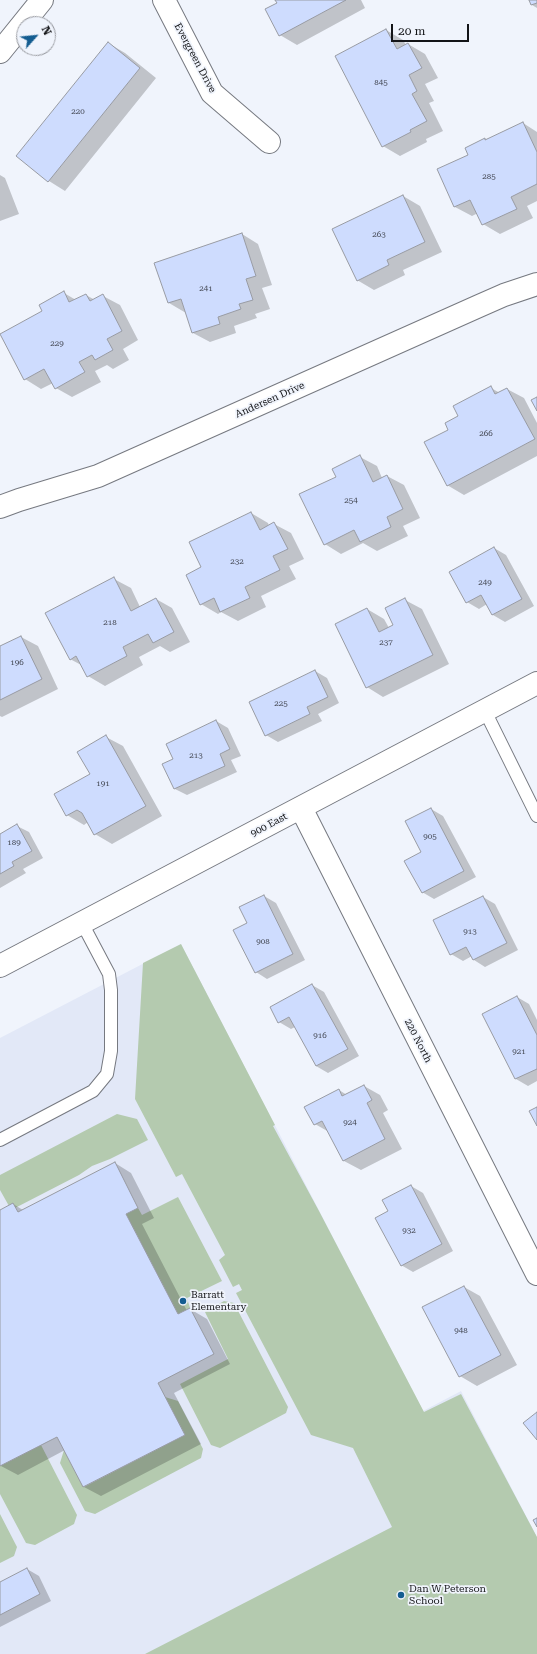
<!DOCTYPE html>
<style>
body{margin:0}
#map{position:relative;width:537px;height:1654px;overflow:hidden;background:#f0f4fc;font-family:"Roboto Serif",serif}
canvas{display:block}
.north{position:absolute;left:16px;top:16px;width:40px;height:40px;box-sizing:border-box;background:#f0f4fc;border:1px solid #989aa0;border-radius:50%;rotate:63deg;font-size:11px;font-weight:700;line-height:16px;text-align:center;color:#131417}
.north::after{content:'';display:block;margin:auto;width:14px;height:18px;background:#145d91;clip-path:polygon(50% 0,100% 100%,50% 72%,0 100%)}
.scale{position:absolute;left:391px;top:24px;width:78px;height:18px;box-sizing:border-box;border:2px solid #131417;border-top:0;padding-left:5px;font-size:12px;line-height:14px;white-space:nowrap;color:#131417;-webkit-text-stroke:3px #f0f4fc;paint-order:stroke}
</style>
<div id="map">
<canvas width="537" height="1654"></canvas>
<div class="north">N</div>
<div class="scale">20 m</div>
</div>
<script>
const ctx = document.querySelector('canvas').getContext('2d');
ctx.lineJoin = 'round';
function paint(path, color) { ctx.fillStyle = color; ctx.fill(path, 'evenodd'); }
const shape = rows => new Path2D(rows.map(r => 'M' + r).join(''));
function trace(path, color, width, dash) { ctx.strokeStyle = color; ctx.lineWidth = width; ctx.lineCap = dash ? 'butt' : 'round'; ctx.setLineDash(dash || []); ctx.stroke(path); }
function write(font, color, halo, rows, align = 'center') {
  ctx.font = font + ' "Roboto Serif",serif'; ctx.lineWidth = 3.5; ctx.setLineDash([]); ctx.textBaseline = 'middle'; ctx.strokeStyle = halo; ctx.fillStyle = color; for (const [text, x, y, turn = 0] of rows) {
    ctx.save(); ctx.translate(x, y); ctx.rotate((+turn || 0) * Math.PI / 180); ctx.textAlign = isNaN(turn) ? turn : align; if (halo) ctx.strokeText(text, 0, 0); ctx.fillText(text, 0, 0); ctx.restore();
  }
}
paint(shape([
 [181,944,423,1411,461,1391,537,1537,537,1654,0,1654,0,1038]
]), '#e2e8f7');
paint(shape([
 [181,944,275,1125,273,1126,319,1211,424,1412,461,1394,537,1537,537,1654,145,1654,392,1527,353,1448,311,1435,236,1293,242,1290,239,1284,233,1287,219,1260,225,1255,182,1174,176,1177,135,1099,143,963],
 [117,1114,137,1119,148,1140,110,1159,92,1166,79,1175,15,1208,9,1206,0,1190,0,1175],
 [178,1197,222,1281,187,1298,190,1308,178,1314,126,1214,138,1208,142,1215],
 [224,1301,234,1303,288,1407,286,1413,220,1448,211,1445,180,1384,228,1359,205,1312],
 [165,1397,178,1401,203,1449,201,1458,95,1514,85,1511,60,1463,64,1450,84,1487,185,1435],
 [41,1445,77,1515,74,1524,35,1545,26,1543,0,1494,0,1466],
 [0,1514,17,1547,14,1556,0,1563]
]), '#b4caaf');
paint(shape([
 [277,0,361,0,365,8,297,45,280,35,278,3],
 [530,0,537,0,537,8,532,5],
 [386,30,403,40,406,45,408,44,425,54,438,78,425,84,434,101,429,103,443,131,426,139,427,142,400,156,383,146],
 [108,43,125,53,156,78,65,191,49,181,18,156],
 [523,123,537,132,537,201,527,206,533,218,500,234,483,224,478,213,472,216,455,207,438,170,469,156,485,139,487,140],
 [0,175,5,178,19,214,0,221],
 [403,196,420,206,442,252,403,270,405,275,374,290,357,280],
 [242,234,258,244,272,285,262,288,270,309,255,314,257,318,234,326,236,333,210,342,193,333,186,313,169,303,156,264],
 [64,293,76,300,86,295,95,300,103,296,120,305,138,340,123,349,129,360,113,369,107,365,95,371,101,382,72,397,56,388,53,383,41,389,25,379,44,312],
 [491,388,500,393,507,389,524,398,537,423,537,456,464,495,447,485,450,430,460,417],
 [360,457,377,466,382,478,387,476,404,485,420,518,403,526,408,536,377,551,363,543,341,554,325,544,337,478],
 [251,513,268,523,269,526,274,524,291,533,304,559,289,566,296,579,261,596,266,607,238,621,221,612,218,614,201,604,203,568],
 [494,548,506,555,534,606,505,622,493,615,487,604,479,609,467,602],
 [114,579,131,588,140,607,156,599,172,608,190,642,170,652,160,646,139,657,143,665,105,686,88,676,83,666,70,659],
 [405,600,422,609,449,664,383,697,367,687,367,609,384,619,389,628,394,625],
 [21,637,38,646,58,689,2,717,0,716,0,647],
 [315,671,327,678,339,703,318,714,322,721,278,742,266,735],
 [216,721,228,728,241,756,231,760,237,772,187,795,175,789,164,764,175,759],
 [106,737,123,746,162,816,112,844,95,834,88,822,84,825,67,815,92,775],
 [431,809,443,816,476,877,434,899,422,892,423,852],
 [17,826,29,832,43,858,23,869,26,873,0,888,0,835],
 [264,896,276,903,305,960,267,979,256,972,248,924],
 [483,897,495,904,518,950,485,967,474,960,472,956,463,961,451,954],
 [312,985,324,992,359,1056,328,1073,316,1066,295,1027,291,1029,279,1022],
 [517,997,529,1004,537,1020,537,1081,528,1086,516,1079,483,1014],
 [364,1086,380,1095,388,1110,383,1113,402,1149,361,1170,344,1161,329,1132,315,1124,339,1090,347,1095],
 [115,1163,131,1173,154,1218,142,1224,187,1311,190,1309,207,1319,230,1364,174,1393,201,1444,101,1496,84,1487,65,1450,18,1475,1,1466,0,1463,0,1211,13,1204,23,1210],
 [411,1186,423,1193,453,1251,413,1272,401,1265,390,1212],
 [464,1287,480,1296,517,1365,477,1386,460,1376],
 [27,1569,39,1576,51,1601,0,1627,0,1583]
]), '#0003');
const building = shape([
 [275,0,346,0,279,36,265,9,277,3,275,0],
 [529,0,537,0,537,3,531,5,529,0],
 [386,29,397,49,408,43,422,68,409,75,417,91,412,94,427,121,410,130,411,132,382,147,335,56,386,29],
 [108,42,140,68,48,182,16,156,108,42],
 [523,122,537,152,537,184,511,197,517,209,482,225,470,200,454,207,437,169,468,155,465,148,485,138,485,140,523,122],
 [403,195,425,242,387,260,389,265,357,281,332,229,403,195],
 [242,233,256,276,246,279,253,300,239,304,241,309,218,317,220,324,192,333,181,299,168,303,154,263,242,233],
 [64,291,69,302,86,294,90,301,103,294,122,331,107,339,113,350,95,360,92,355,79,362,85,372,55,389,44,369,24,380,0,334,42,311,39,305,64,291],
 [491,386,495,394,507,388,535,439,447,486,424,442,448,430,445,423,458,416,453,406,491,386],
 [537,397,537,411,531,400,537,397],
 [360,455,373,482,387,475,403,509,387,517,391,527,360,542,354,530,324,545,299,494,336,477,332,469,360,455],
 [251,512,260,530,274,522,288,549,273,556,280,570,245,587,250,598,220,612,214,598,200,605,186,575,201,567,189,542,251,512],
 [494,547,522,599,492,615,481,595,466,603,449,572,494,547],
 [114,577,131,611,156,598,174,632,153,643,148,634,123,647,127,656,87,677,76,656,70,660,45,613,114,577],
 [405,598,433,655,366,688,335,624,367,608,379,632,393,625,385,608,405,598],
 [21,636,42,679,0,700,0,646,21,636],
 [315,670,328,697,307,707,310,714,265,736,249,702,315,670],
 [216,720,230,749,220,754,225,766,174,789,162,764,173,759,166,744,216,720],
 [106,735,146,806,94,835,82,813,77,810,66,816,54,794,90,774,77,752,106,735],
 [431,808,464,871,422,893,404,861,421,852,405,821,431,808],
 [17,824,32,851,12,862,14,866,0,874,0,834,17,824],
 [264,895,293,954,255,973,233,930,247,923,239,907,264,895],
 [483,896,507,943,473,960,466,947,450,955,433,920,483,896],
 [312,984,348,1049,316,1066,289,1017,278,1023,270,1007,312,984],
 [517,996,537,1035,537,1069,515,1079,482,1014,517,996],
 [364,1085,372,1100,367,1103,385,1139,343,1161,322,1121,314,1125,304,1107,339,1089,342,1096,364,1085],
 [537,1107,537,1126,529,1111,537,1107],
 [115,1162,138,1208,126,1214,178,1314,190,1308,214,1354,158,1383,185,1435,83,1487,57,1437,0,1466,0,1210,13,1203,18,1212,115,1162],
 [411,1185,442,1244,401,1266,375,1218,388,1211,382,1200,411,1185],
 [464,1286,501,1355,459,1377,422,1307,464,1286],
 [537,1412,537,1440,523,1423,537,1412],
 [537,1518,537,1527,533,1520,537,1518],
 [27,1568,40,1594,0,1615,0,1582,27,1568]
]);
paint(building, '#cedcfe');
trace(building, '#989ba3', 1);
const service = shape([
 [485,711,537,816],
 [0,1140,93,1091,107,1074,111,1051,111,990,109,974,82,923]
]);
const minor = shape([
 [164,0,212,93,269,142],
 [0,52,42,0],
 [0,507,19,500,98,476,479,306,504,295,537,284],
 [301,808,537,1274]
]);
const tertiary = shape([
 [0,966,537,683]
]);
trace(service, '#767980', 14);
trace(minor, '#767980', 24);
trace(tertiary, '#767980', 24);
trace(service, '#fff', 12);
trace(minor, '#fff', 22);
trace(tertiary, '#fff', 22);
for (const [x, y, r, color] of [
 [183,1301,4,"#145d91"],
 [401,1595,4,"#145d91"]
]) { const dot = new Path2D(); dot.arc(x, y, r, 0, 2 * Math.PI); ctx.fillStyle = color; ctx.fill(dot); trace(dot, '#f0f4fc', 1.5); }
write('8px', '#424651', null, [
 ["845",381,83],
 ["220",78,112],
 ["285",489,177],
 ["263",379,235],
 ["241",206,289],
 ["229",57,344],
 ["266",486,434],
 ["254",351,501],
 ["232",237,562],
 ["249",485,583],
 ["218",110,623],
 ["237",386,643],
 ["196",17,663],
 ["225",281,704],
 ["213",196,756],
 ["191",103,784],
 ["905",430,837],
 ["189",14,843],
 ["913",470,932],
 ["908",263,942],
 ["916",320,1036],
 ["921",519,1052],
 ["924",350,1123],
 ["932",409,1231],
 ["948",461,1331]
]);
write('10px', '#131417', '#f0f4fc', [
 ["Evergreen Drive",195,58,62],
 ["Andersen Drive",270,400,-24],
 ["900 East",269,825,-28],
 ["220 North",418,1041,63]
]);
write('10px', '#131417', '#f0f4fc', [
 ["Barratt",191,1295],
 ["Elementary",191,1307],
 ["Dan W Peterson",409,1589],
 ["School",409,1601]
], 'left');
</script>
